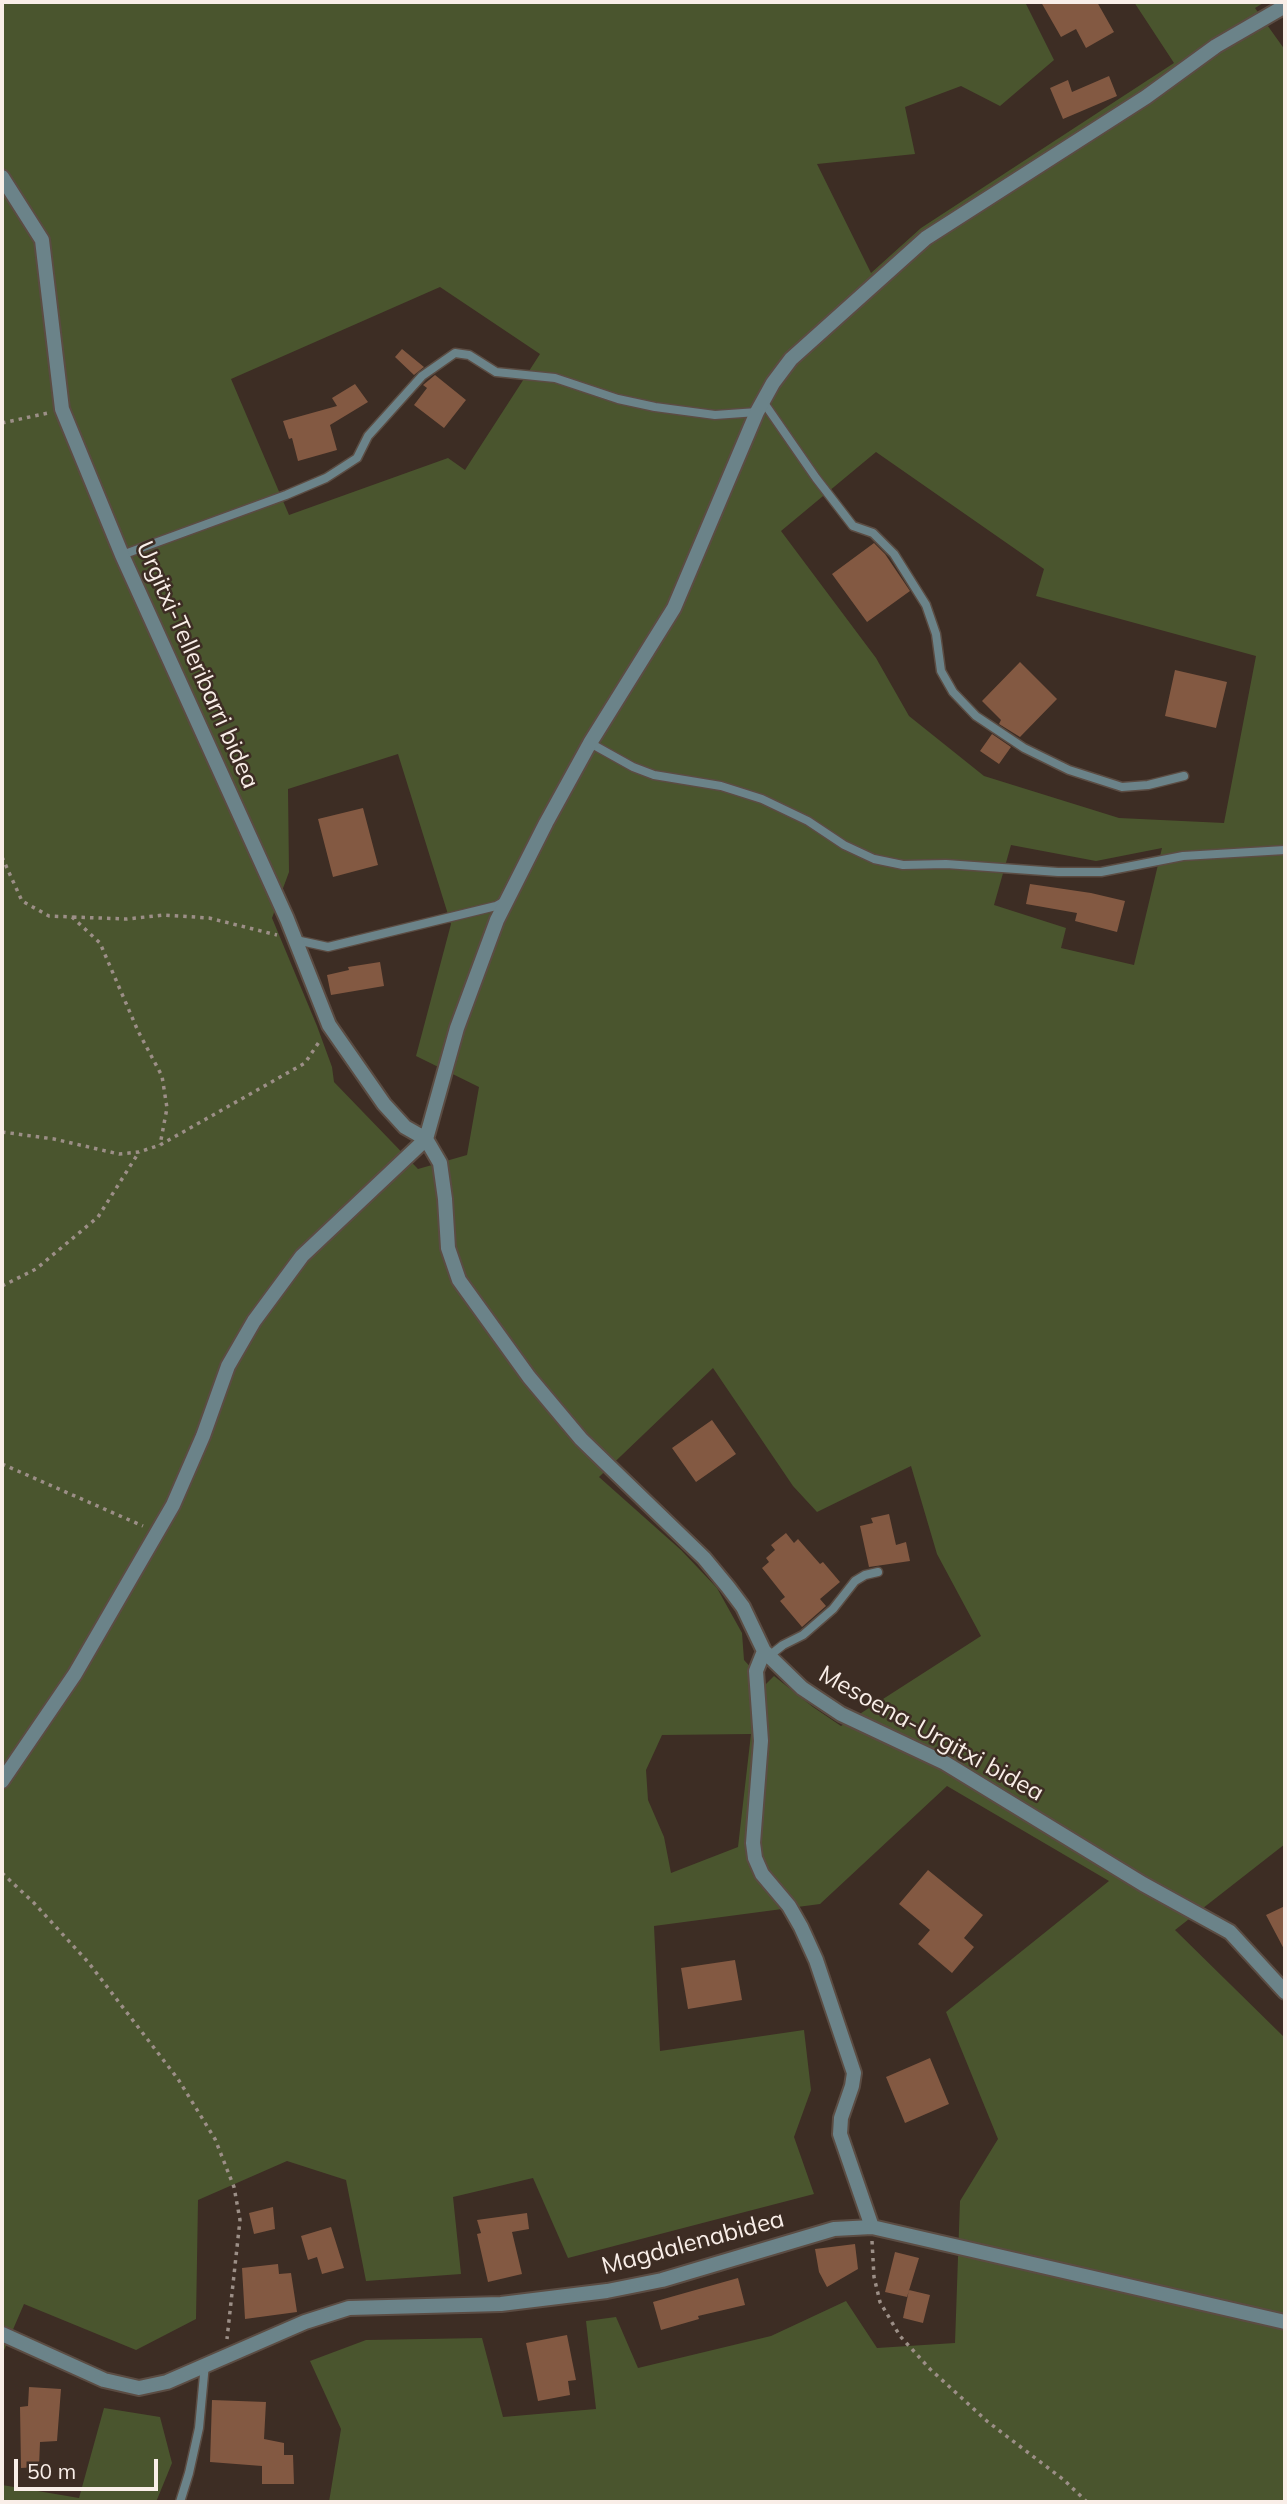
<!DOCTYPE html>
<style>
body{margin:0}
#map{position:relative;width:1287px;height:2504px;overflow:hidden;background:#3d2d24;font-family:Mulish,sans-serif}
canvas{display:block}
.frame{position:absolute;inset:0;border:4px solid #f9eee8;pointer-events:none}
.scale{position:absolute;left:14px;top:2459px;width:144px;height:32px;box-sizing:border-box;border:4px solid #f9eee8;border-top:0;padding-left:9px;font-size:21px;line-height:24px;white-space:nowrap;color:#f9eee8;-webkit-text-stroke:5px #3d2d24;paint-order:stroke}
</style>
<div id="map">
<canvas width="1287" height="2504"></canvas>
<div class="frame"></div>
<div class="scale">50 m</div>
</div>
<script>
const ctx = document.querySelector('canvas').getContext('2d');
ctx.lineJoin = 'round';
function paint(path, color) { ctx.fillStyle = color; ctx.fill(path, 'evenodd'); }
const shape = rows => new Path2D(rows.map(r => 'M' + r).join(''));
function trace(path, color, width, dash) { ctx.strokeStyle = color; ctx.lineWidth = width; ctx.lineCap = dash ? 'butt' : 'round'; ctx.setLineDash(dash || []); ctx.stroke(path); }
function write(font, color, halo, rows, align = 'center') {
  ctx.font = font + ' Mulish,sans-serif'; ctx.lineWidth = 5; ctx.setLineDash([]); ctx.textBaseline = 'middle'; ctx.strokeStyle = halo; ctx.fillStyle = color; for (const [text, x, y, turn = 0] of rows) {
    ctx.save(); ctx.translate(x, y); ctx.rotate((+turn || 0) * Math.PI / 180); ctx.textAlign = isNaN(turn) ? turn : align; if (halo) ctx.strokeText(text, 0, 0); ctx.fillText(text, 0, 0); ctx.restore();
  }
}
paint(shape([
 [2,2,1025,2,1054,60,1000,106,961,86,905,107,915,154,817,164,871,273,921,228,1174,63,1134,2,1265,2,1255,8,1285,50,1285,1844,1175,1930,1285,2038,1285,2502,329,2502,341,2429,310,2361,366,2340,482,2338,503,2417,596,2409,586,2321,616,2317,638,2368,771,2336,846,2301,877,2348,955,2343,960,2201,998,2139,946,2012,1109,1881,947,1786,820,1904,654,1926,660,2051,804,2030,811,2090,794,2137,814,2194,568,2258,533,2178,453,2197,461,2274,366,2281,346,2180,287,2161,198,2200,196,2319,136,2350,24,2304,2,2355],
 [440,287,540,354,465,470,448,458,289,515,231,379],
 [876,452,1044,569,1036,596,1256,656,1224,823,1119,818,984,776,909,716,876,658,781,531],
 [398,754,451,924,416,1056,479,1087,467,1155,418,1169,334,1082,332,1067,317,1026,272,918,289,872,288,789],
 [1011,845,1096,861,1162,848,1134,965,1061,948,1066,928,994,905],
 [713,1368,793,1486,817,1512,911,1466,937,1554,981,1636,841,1726,813,1707,774,1676,766,1684,744,1660,742,1633,717,1588,681,1550,599,1477],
 [751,1734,738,1847,671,1873,664,1837,648,1800,646,1770,662,1735],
 [104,2408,160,2417,172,2463,156,2502,2,2502,2,2485,79,2498]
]), '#4a552e');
paint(shape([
 [1041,2,1097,2,1114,32,1086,48,1076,29,1061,37],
 [1109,76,1117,96,1063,119,1050,88,1068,80,1072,92],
 [402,349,424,367,414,375,395,357],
 [435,375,466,400,444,428,414,405,427,388,423,385],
 [355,384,368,402,330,425,337,450,298,461,292,438,289,439,283,421,337,406,332,398],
 [874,543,885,554,910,591,867,622,832,574],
 [1020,662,1057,699,1020,737,999,724,1001,720,982,701],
 [1175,670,1227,682,1216,728,1165,716],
 [992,734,1011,747,999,764,980,751],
 [363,808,378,865,333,877,318,819],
 [1030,884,1091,893,1125,901,1117,932,1075,921,1077,913,1026,904],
 [380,962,384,986,331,995,327,975,349,970,348,967],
 [712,1420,736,1454,696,1482,672,1448],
 [889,1514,896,1545,906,1542,910,1561,869,1567,860,1526,873,1523,871,1518],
 [786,1533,794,1543,798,1539,820,1564,823,1562,840,1582,820,1599,826,1606,802,1627,780,1601,785,1597,762,1568,769,1562,766,1558,775,1550,771,1545],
 [928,1870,983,1915,964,1938,974,1947,952,1973,918,1944,930,1930,899,1904],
 [1285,1906,1285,1951,1266,1915],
 [735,1960,742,2000,688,2009,681,1968],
 [930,2058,949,2104,905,2123,886,2077],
 [273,2207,275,2229,254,2234,249,2213],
 [527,2213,529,2229,512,2232,522,2274,488,2282,477,2234,481,2233,477,2220],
 [331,2227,344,2268,322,2274,317,2257,308,2260,301,2236],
 [855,2244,858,2269,827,2287,819,2272,815,2249],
 [895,2252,919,2258,907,2297,885,2292],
 [278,2264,279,2274,291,2273,297,2312,245,2319,242,2268],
 [738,2278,745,2305,698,2316,699,2319,661,2330,653,2302],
 [909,2290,930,2295,923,2323,903,2318],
 [567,2335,576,2380,568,2381,570,2395,538,2401,526,2343],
 [29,2387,61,2389,57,2441,40,2442,39,2467,21,2468,20,2407,28,2406],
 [212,2400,266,2402,264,2439,284,2443,284,2455,293,2455,294,2484,262,2484,262,2466,210,2462]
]), '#835942');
const service = shape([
 [762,400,816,478,853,526,873,533,894,554,926,605,936,634,941,671,953,692,976,716,1024,748,1069,770,1122,787,1148,785,1184,776],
 [122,555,286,495,326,478,357,458,368,436,422,376,455,353,469,355,496,372,555,378,618,399,655,407,715,415,757,412],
 [590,743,633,767,654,775,721,786,762,799,808,821,844,845,874,859,903,865,946,864,1058,872,1101,872,1183,856,1285,850],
 [296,940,328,947,496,906,505,901],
 [769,1656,783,1645,803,1635,833,1609,855,1581,865,1575,878,1572],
 [180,2502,189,2473,199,2428,205,2364]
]);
const minor = shape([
 [2,177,42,240,62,409,122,555,287,919,329,1025,384,1104,405,1127,426,1139],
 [426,1139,440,1163,445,1199,448,1248,459,1280,529,1377,581,1439,704,1558,728,1587,743,1607,764,1651,769,1656,802,1688,841,1714,945,1763,1143,1884,1230,1932,1285,1992],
 [764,1651,756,1671,761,1741,753,1843,755,1858,762,1874,789,1906,801,1927,816,1960,854,2073,852,2086,841,2118,840,2134,872,2227],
 [2,1781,75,1674,173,1505,203,1436,228,1366,254,1321,302,1256,426,1139,457,1028,497,920,546,823,590,743,674,608,757,412,773,383,791,359,926,238,1146,97,1216,46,1285,6],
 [2,2334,104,2380,139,2388,167,2382,305,2322,349,2308,501,2304,607,2291,662,2280,834,2229,872,2227,1285,2322]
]);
trace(service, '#5b4c43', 11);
trace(minor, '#5b4c43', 18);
trace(shape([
 [2,423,48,413],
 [2,857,22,901,49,916,72,917,100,943,138,1031,162,1076,167,1108,160,1145],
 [73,917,127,919,164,915,209,918,277,935],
 [2,1132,54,1139,119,1154,139,1152,160,1145,305,1063,321,1039],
 [2,1286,36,1269,98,1217,139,1152],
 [2,1464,143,1526],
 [2,1873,34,1903,88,1962,178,2079,215,2139,234,2187,240,2220,227,2339],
 [872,2241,874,2277,880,2302,900,2336,930,2369,988,2422,1064,2480,1087,2502]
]), '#9c8f87', 3.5, [3.5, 5]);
trace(service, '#6b8389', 8);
trace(minor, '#6b8389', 14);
write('24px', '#f9eee8', '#3d2d24', [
 ["Urgitxi-Telleribarri bidea",197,665,66],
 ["Mesoena-Urgitxi bidea",931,1734,29],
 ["Magdalenabidea",693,2243,-15]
]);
</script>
